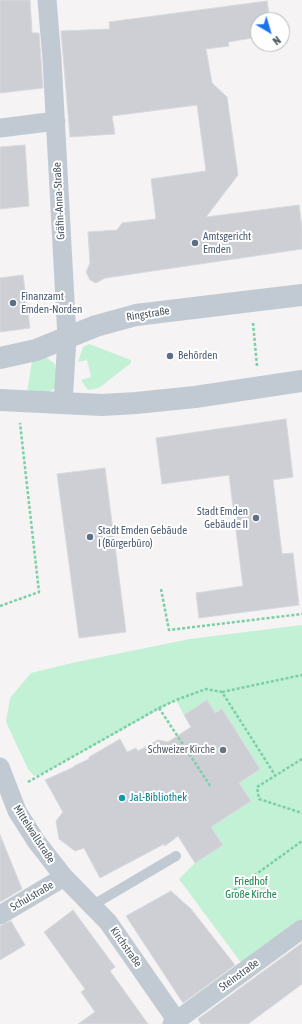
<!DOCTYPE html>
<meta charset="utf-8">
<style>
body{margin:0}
#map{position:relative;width:302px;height:1024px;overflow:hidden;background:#f5f3f3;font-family:"Asap Condensed",sans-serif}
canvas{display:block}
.north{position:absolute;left:250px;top:12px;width:40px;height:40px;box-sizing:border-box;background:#fff;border:1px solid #b7bbc0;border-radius:50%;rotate:142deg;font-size:11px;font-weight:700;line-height:16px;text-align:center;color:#4a5661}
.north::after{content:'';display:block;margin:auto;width:14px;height:18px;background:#1a73e8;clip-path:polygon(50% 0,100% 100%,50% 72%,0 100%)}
</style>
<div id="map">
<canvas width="302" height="1024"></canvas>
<div class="north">N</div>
</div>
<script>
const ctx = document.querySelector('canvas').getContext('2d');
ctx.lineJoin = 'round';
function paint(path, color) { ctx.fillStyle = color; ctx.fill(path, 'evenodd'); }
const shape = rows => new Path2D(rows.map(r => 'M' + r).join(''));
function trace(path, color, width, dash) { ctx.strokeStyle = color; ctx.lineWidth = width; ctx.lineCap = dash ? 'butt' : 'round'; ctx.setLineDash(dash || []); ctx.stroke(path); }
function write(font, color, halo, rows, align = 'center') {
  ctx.font = font + ' "Asap Condensed",sans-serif'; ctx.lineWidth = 4; ctx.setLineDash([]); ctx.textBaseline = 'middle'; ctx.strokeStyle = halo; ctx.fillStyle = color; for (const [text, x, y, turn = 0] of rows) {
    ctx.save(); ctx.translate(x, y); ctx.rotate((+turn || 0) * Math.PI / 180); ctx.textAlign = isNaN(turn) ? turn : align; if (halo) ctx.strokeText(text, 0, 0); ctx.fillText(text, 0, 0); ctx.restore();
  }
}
paint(shape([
 [89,344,131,360,131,363,99,388,88,390,81,380,91,377,87,360,78,362,83,347],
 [46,357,55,364,57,376,55,388,46,394,27,393,32,361],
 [302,625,302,919,242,964,179,879,195,863,223,845,211,827,251,801,239,783,260,769,222,709,215,713,207,701,184,715,176,700,42,774,34,776,28,769,6,722,10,698,31,673,72,663,190,639]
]), '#c3f1d5');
const building = shape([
 [0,0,30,0,32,33,39,33,43,88,0,93,0,0],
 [267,1,270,20,258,20,258,37,228,42,229,46,206,49,212,83,227,97,238,175,206,217,299,205,302,228,302,249,105,278,96,283,90,280,86,272,90,263,88,232,117,230,122,223,156,219,151,179,206,171,197,105,112,116,115,134,70,137,61,31,110,29,109,22,267,1],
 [25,145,29,206,0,209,0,147,25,145],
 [23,275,30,328,0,332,0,278,23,275],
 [286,419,293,477,273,480,282,554,293,553,299,605,199,618,196,593,243,586,229,475,162,484,156,438,286,419],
 [105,468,126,632,79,638,57,474,105,468],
 [207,700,215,713,222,709,260,769,239,783,251,801,211,827,223,845,195,863,178,836,165,846,164,844,100,878,84,848,75,851,59,839,56,821,63,812,45,780,74,767,74,766,89,759,89,757,120,739,127,752,136,748,138,751,158,740,168,742,191,727,184,715,207,700],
 [0,835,22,889,0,902,0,835],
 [171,891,191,909,235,965,183,1003,126,916,171,891],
 [73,910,115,967,110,971,148,1024,78,1024,95,1012,81,992,85,989,44,932,73,910],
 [11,921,25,945,0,960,0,926,11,921],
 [302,943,302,984,248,1024,201,1024,198,1019,302,943]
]);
paint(building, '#cdcfd5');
trace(building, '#d7d9de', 1);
trace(shape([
 [253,323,257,366],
 [161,589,169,630,302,614],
 [0,606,39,592,20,423],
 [222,692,302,675],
 [159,708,211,787],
 [302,759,257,787,259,799,302,813],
 [28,782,159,708,176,700,206,689,222,692,275,775],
 [226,896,302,841]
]), '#7ad0a6', 2.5, [3, 2]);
trace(shape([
 [93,905,176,856]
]), '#c1cad2', 10);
trace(shape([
 [47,0,52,59,67,338,63,403],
 [0,128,56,121],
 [0,767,17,811,36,841,64,877,108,922,179,1024],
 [0,915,64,877],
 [172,1024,302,929]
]), '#c1cad2', 19);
trace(shape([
 [0,358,36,350,96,326,136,315,302,295],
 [0,400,102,405,136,403,195,397,302,381]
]), '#c1cad2', 22);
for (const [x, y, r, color] of [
 [195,243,4,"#5c6f8a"],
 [13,303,4,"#5c6f8a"],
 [170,356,4,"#5c6f8a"],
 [256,518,4,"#5c6f8a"],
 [90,537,4,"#5c6f8a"],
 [223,750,4,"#6b7280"],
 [122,798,4,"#0f9aa8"]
]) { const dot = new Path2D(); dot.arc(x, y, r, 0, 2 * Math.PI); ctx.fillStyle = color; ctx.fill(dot); trace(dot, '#fff', 1.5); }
write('11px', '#4a5661', '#fff', [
 ["Gräfin-Anna-Straße",59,201,-93],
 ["Ringstraße",148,314,-9],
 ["Mittelwallstraße",34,834,57],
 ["Schulstraße",32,896,-30],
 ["Kirchstraße",126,947,55],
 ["Steinstraße",239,975,-36]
]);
write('11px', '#4e5e75', '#fff', [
 ["Amtsgericht",203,237],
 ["Emden",203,250],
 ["Finanzamt",21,297],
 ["Emden-Norden",21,310],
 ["Behörden",178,356],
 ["Stadt Emden",248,512,"right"],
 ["Gebäude II",248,525,"right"],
 ["Stadt Emden Gebäude",98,531],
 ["I (Bürgerbüro)",98,544]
], 'left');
write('11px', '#5b616d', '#fff', [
 ["Schweizer Kirche",215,750]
], 'right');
write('11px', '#0d838f', '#fff', [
 ["JaL-Bibliothek",130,798]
], 'left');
write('11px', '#17864f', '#fff', [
 ["Friedhof",251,882],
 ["Große Kirche",251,895]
]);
</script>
